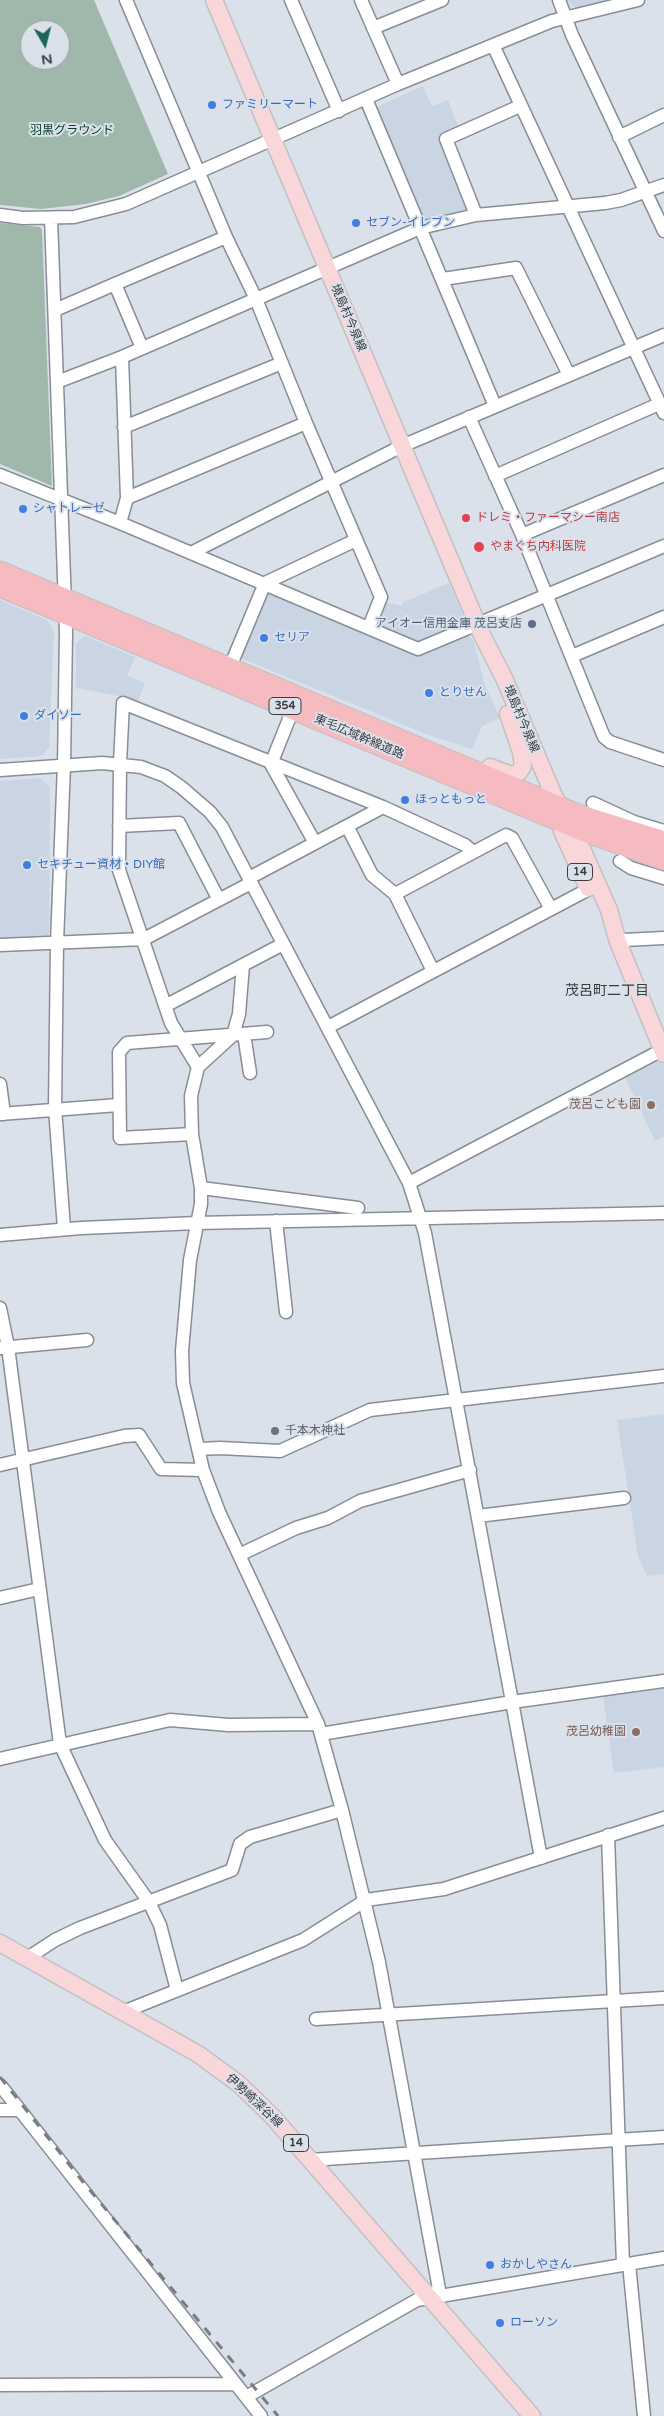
<!DOCTYPE html>
<meta charset="utf-8">
<style>
body{margin:0}
#map{position:relative;width:664px;height:2416px;overflow:hidden;background:#dbe1ea;font-family:"Varela Round",sans-serif}
canvas{display:block}
.north{position:absolute;left:20px;top:20px;width:50px;height:50px;box-sizing:border-box;background:#dbe1ea;border:1px solid #9b9fa6;border-radius:50%;rotate:172deg;font-size:14px;font-weight:700;line-height:20px;text-align:center;color:#3a3c3f}
.north::after{content:'';display:block;margin:auto;width:18px;height:22px;background:#1b655c;clip-path:polygon(50% 0,100% 100%,50% 72%,0 100%)}
</style>
<div id="map">
<canvas width="664" height="2416"></canvas>
<div class="north">N</div>
</div>
<script>
const ctx = document.querySelector('canvas').getContext('2d');
ctx.lineJoin = 'round';
function paint(path, color) { ctx.fillStyle = color; ctx.fill(path, 'evenodd'); }
const shape = rows => new Path2D(rows.map(r => 'M' + r).join(''));
function trace(path, color, width, dash) { ctx.strokeStyle = color; ctx.lineWidth = width; ctx.lineCap = dash ? 'butt' : 'round'; ctx.setLineDash(dash || []); ctx.stroke(path); }
function write(font, color, halo, rows, align = 'center') {
  ctx.font = font + ' "Varela Round","Noto Sans JP",sans-serif'; ctx.lineWidth = 4; ctx.setLineDash([]); ctx.textBaseline = 'middle'; ctx.strokeStyle = halo; ctx.fillStyle = color; for (const [text, x, y, turn = 0] of rows) {
    ctx.save(); ctx.translate(x, y); ctx.rotate((+turn || 0) * Math.PI / 180); ctx.textAlign = isNaN(turn) ? turn : align; if (halo) ctx.strokeText(text, 0, 0); ctx.fillText(text, 0, 0); ctx.restore();
  }
}
paint(shape([
 [566,0,617,0,577,9],
 [423,86,432,106,448,100,459,129,441,136,469,206,467,211,425,222,421,220,375,112,377,107],
 [449,583,465,621,463,624,418,642,377,626,375,621,384,602,401,606,404,602],
 [271,593,419,655,468,636,473,640,485,685,500,718,482,726,472,749,431,736,238,657,263,595],
 [0,600,47,620,54,632,49,748,42,756,0,759],
 [85,636,135,657,127,676,145,683,137,703,118,696,76,688,76,643],
 [40,778,50,787,49,933,47,936,0,940,0,781],
 [651,1058,664,1065,664,1136,655,1141,623,1073],
 [664,1414,664,1574,647,1576,638,1556,617,1420],
 [664,1688,664,1767,614,1773,603,1696]
]), '#c9d5e3');
paint(shape([
 [0,0,94,0,168,174,119,196,86,204,41,209,0,205],
 [30,30,60,30,60,60,30,60],
 [0,223,40,227,42,230,52,486,0,464]
]), '#a0b8ab');
const minor = shape([
 [126,0,226,237,256,299,306,423,381,597,369,627],
 [291,0,339,111],
 [361,0,398,84],
 [559,0,572,35,664,231],
 [373,28,442,0],
 [493,45,664,413],
 [366,99,495,406],
 [619,137,664,115],
 [0,215,23,218,74,217,126,204,398,84,552,21,638,0],
 [476,215,446,139,520,106],
 [51,218,66,633,64,765,57,942,55,1108,64,1229],
 [443,279,516,268,569,375],
 [55,310,115,284],
 [142,348,115,284,226,237],
 [57,382,122,357,420,228,476,215,605,203,621,200,664,185],
 [469,417,522,535,604,737,610,742,664,760],
 [124,427,282,363],
 [0,475,120,523,418,649,664,546],
 [495,476,659,404],
 [127,498,306,423],
 [120,523,127,498,122,357],
 [522,535,664,475],
 [191,553,402,446,664,335],
 [572,656,664,617],
 [230,667,265,583,356,540],
 [271,764,315,843],
 [271,764,293,709],
 [0,770,102,763,141,767,165,776,181,787,210,812,222,827,409,1183,425,1233,541,1858],
 [593,803,634,822,664,831],
 [119,826,179,823,219,900],
 [347,826,372,875,395,894,433,971],
 [620,861,631,868,664,878],
 [249,878,383,807],
 [395,894,506,835,512,838,551,909],
 [618,942,624,940,664,938],
 [0,945,144,939,251,883],
 [165,1006,283,944],
 [328,1027,589,889],
 [244,1034,250,1073],
 [198,1067,233,1035,239,1014,243,965],
 [0,1084,4,1114],
 [0,1114,118,1105],
 [192,1134,120,1138,119,1052,127,1043,267,1032],
 [409,1183,664,1049],
 [201,1188,358,1208],
 [276,1221,286,1312],
 [0,1235,81,1228,197,1223,664,1213],
 [0,1308,8,1347,60,1744,105,1840,149,1902,160,1925,177,1990],
 [0,1348,87,1340],
 [199,1449,220,1448,280,1451,370,1410,664,1376],
 [0,1465,124,1436,139,1435,161,1469,203,1470],
 [478,1516,624,1498],
 [239,1555,296,1528,328,1518,360,1501,470,1470],
 [0,1598,39,1589],
 [321,1734,512,1702,664,1681],
 [0,1759,170,1720,228,1725,318,1724],
 [608,1835,623,2265],
 [26,1959,55,1940,80,1928,232,1870,240,1844,250,1837,342,1810],
 [123,2012,303,1940,366,1900,444,1889,664,1818],
 [316,2019,664,1998],
 [0,2085,261,2416],
 [0,2110,19,2110],
 [310,2160,664,2137],
 [629,2264,644,2416],
 [428,2299,439,2289,379,1962,342,1810,318,1724,219,1512,203,1470,183,1383,182,1351,190,1260,201,1204,201,1188,192,1134,191,1096,198,1067,171,1023,119,870,120,763,123,703,383,807,465,845,473,852],
 [0,2385,235,2384],
 [246,2397,417,2300,664,2258]
]);
const major = shape([
 [214,0,482,635,504,678,554,796,583,851,609,910,618,942,664,1054],
 [490,767,511,775,519,772,523,766,521,752,508,714],
 [562,831,588,888],
 [0,1943,198,2054,239,2084,273,2117,532,2416]
]);
const highway = shape([
 [0,571,578,814,664,841],
 [0,587,587,833,664,860]
]);
trace(minor, '#878e95', 15);
trace(major, '#c0c1c2', 19);
trace(highway, '#c0c1c2', 21);
trace(minor, '#fff', 12);
trace(major, '#f9d6da', 16);
trace(highway, '#f5bbc1', 19);
trace(shape([
 [0,2077,83,2182,278,2416]
]), '#7a7d83', 3, [9, 9]);
for (const [x, y, r, color] of [
 [212,105,5,"#3f7fe0"],
 [356,223,5,"#3f7fe0"],
 [23,509,5,"#3f7fe0"],
 [466,518,5,"#e0444e"],
 [479,547,6,"#e0444e"],
 [532,624,5,"#5c6f8a"],
 [264,638,5,"#3f7fe0"],
 [429,693,5,"#3f7fe0"],
 [24,716,5,"#3f7fe0"],
 [405,800,5,"#3f7fe0"],
 [27,865,5,"#3f7fe0"],
 [651,1105,5,"#8d6e63"],
 [275,1431,5,"#6b7280"],
 [636,1732,5,"#8d6e63"],
 [490,2265,5,"#3f7fe0"],
 [500,2323,5,"#3f7fe0"]
]) { const dot = new Path2D(); dot.arc(x, y, r, 0, 2 * Math.PI); ctx.fillStyle = color; ctx.fill(dot); trace(dot, '#dbe1ea', 2); }
for (const [x, y, w] of [
 [285,706,32],
 [580,872,25],
 [296,2143,25]
]) { const box = new Path2D(); box.roundRect(x - w / 2, y - 8.5, w, 17, 4); ctx.fillStyle = '#dbe1ea'; ctx.fill(box); trace(box, '#3a3c3f', 1); }
write('bold 11px', '#3a3c3f', null, [
 ["354",285,706],
 ["14",580,872],
 ["14",296,2143]
]);
write('12px', '#366cbe', '#dbe1ea', [
 ["ファミリーマート",222,105],
 ["セブン-イレブン",366,223],
 ["シャトレーゼ",33,509],
 ["セリア",274,638],
 ["とりせん",439,693],
 ["ダイソー",34,716],
 ["ほっともっと",415,800],
 ["セキチュー資材・DIY館",37,865],
 ["おかしやさん",500,2265],
 ["ローソン",510,2323]
], 'left');
write('12px', '#0a402b', '#dbe1ea', [
 ["羽黒グラウンド",72,131]
]);
write('12px', '#3a3c3f', '#dbe1ea', [
 ["境島村今泉線",348,318,67],
 ["境島村今泉線",521,719,67],
 ["東毛広域幹線道路",359,737,23],
 ["伊勢崎深谷線",254,2101,43]
]);
write('12px', '#be3a42', '#dbe1ea', [
 ["ドレミ・ファーマシー南店",476,518],
 ["やまぐち内科医院",490,547]
], 'left');
write('12px', '#4e5e75', '#dbe1ea', [
 ["アイオー信用金庫 茂呂支店",522,624]
], 'right');
write('12px', '#785e54', '#dbe1ea', [
 ["茂呂こども園",641,1105],
 ["茂呂幼稚園",626,1732]
], 'right');
write('12px', '#5b616d', '#dbe1ea', [
 ["千本木神社",285,1431]
], 'left');
write('14px', '#3a3c3f', '#dbe1ea', [
 ["茂呂町二丁目",607,991]
]);
</script>
